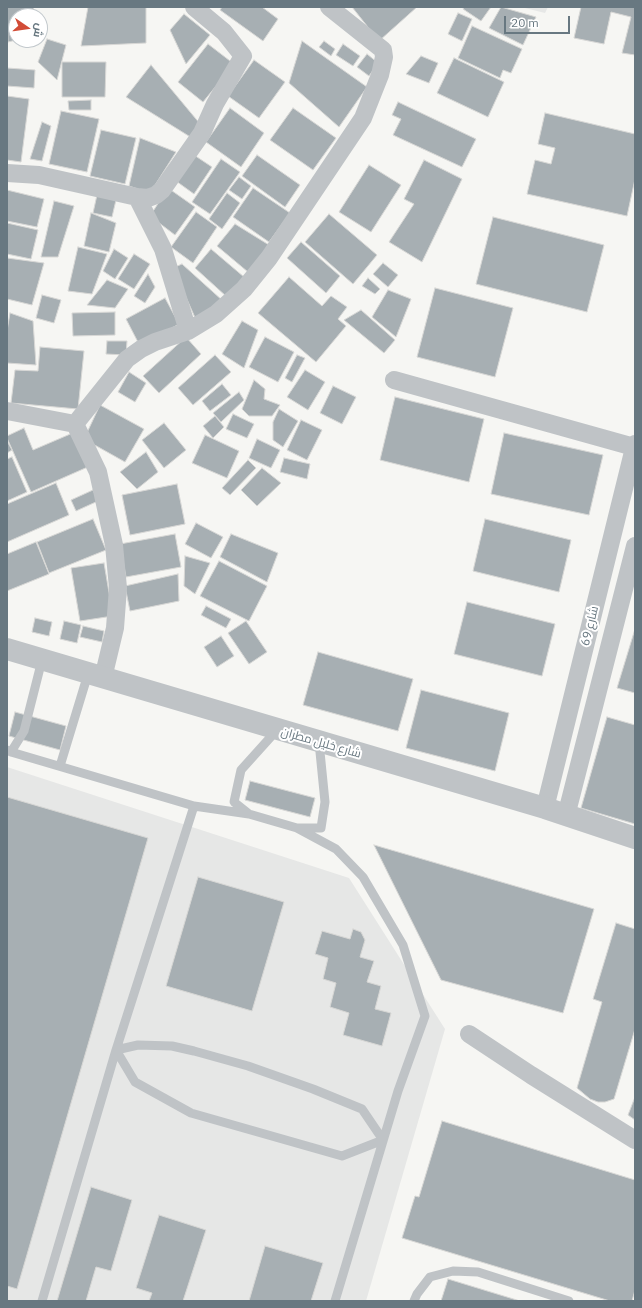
<!DOCTYPE html>
<meta charset="utf-8">
<style>
body{margin:0}
#map{position:relative;width:642px;height:1308px;overflow:hidden;background:#f6f6f3;font-family:"IBM Plex Sans",Cairo,sans-serif}
canvas{display:block}
.frame{position:absolute;inset:0;border:8px solid #687881;pointer-events:none}
.north{position:absolute;left:8px;top:8px;width:40px;height:40px;box-sizing:border-box;background:#fff;border:1px solid #c3c9cd;border-radius:50%;rotate:103deg;font-size:11px;font-weight:700;line-height:16px;text-align:center;color:#687881}
.north::after{content:'';display:block;margin:auto;width:14px;height:18px;background:#d24c37;clip-path:polygon(50% 0,100% 100%,50% 72%,0 100%)}
.scale{position:absolute;left:504px;top:16px;width:66px;height:18px;box-sizing:border-box;border:2px solid #687881;border-top:0;padding-left:5px;font-size:12px;line-height:14px;white-space:nowrap;color:#687881;-webkit-text-stroke:3px #fff;paint-order:stroke}
</style>
<div id="map">
<canvas width="642" height="1308"></canvas>
<div class="frame"></div>
<div class="north">ش</div>
<div class="scale">20 m</div>
</div>
<script>
const ctx = document.querySelector('canvas').getContext('2d');
ctx.lineJoin = 'round';
function paint(path, color) { ctx.fillStyle = color; ctx.fill(path, 'evenodd'); }
const shape = rows => new Path2D(rows.map(r => 'M' + r).join(''));
function trace(path, color, width, dash) { ctx.strokeStyle = color; ctx.lineWidth = width; ctx.lineCap = dash ? 'butt' : 'round'; ctx.setLineDash(dash || []); ctx.stroke(path); }
function write(font, color, halo, rows, align = 'center') {
  ctx.font = font + ' "IBM Plex Sans",Cairo,sans-serif'; ctx.lineWidth = 4; ctx.setLineDash([]); ctx.textBaseline = 'middle'; ctx.strokeStyle = halo; ctx.fillStyle = color; for (const [text, x, y, turn = 0] of rows) {
    ctx.save(); ctx.translate(x, y); ctx.rotate((+turn || 0) * Math.PI / 180); ctx.textAlign = isNaN(turn) ? turn : align; if (halo) ctx.strokeText(text, 0, 0); ctx.fillText(text, 0, 0); ctx.restore();
  }
}
paint(shape([
 [521,7,548,7,545,13],
 [7,767,349,878,445,1029,366,1301,7,1301]
]), '#e6e7e6');
const building = shape([
 [7,7,33,7,36,16,16,16,16,40,8,42,7,7],
 [88,7,146,7,146,43,81,46,88,7],
 [222,7,262,7,278,19,263,41,220,10,222,7],
 [352,7,417,7,379,41,352,7],
 [464,7,491,7,481,21,463,9,464,7],
 [501,7,536,17,523,45,489,28,501,7],
 [581,7,635,7,635,55,622,53,631,17,611,12,604,44,574,38,581,7],
 [458,13,472,19,462,41,448,34,458,13],
 [184,14,210,35,186,64,170,30,184,14],
 [472,26,522,49,511,73,503,70,500,78,458,58,472,26],
 [47,39,66,45,57,80,38,62,47,39],
 [302,41,367,87,339,127,289,83,302,41],
 [324,41,335,49,331,56,319,47,324,41],
 [208,44,234,64,203,102,178,82,208,44],
 [343,44,360,56,353,66,336,55,343,44],
 [367,54,378,63,369,76,357,67,367,54],
 [421,56,438,63,429,83,406,74,421,56],
 [454,58,504,82,488,117,437,93,454,58],
 [254,60,285,82,259,118,228,96,254,60],
 [62,62,106,62,105,97,62,97,62,62],
 [151,65,201,125,192,138,126,97,151,65],
 [7,68,35,70,34,88,7,86,7,68],
 [7,96,29,99,21,162,7,160,7,96],
 [91,100,91,110,69,110,68,101,91,100],
 [398,102,476,139,462,167,393,135,401,119,392,115,398,102],
 [230,108,264,133,241,167,206,142,230,108],
 [293,108,336,138,313,170,270,140,293,108],
 [61,111,99,119,87,172,49,164,61,111],
 [545,113,635,134,635,179,627,216,527,194,535,160,551,164,555,148,538,144,545,113],
 [42,122,51,126,42,161,30,159,42,122],
 [101,130,136,138,125,184,90,176,101,130],
 [140,138,176,152,150,193,129,186,140,138],
 [194,155,212,167,194,194,176,181,194,155],
 [257,155,300,185,285,207,242,176,257,155],
 [221,159,240,172,210,214,192,202,221,159],
 [424,160,462,179,422,262,389,242,414,204,404,199,424,160],
 [369,165,401,185,371,232,339,212,369,165],
 [239,177,251,186,242,199,229,190,239,177],
 [168,188,195,207,175,235,150,216,168,188],
 [253,188,290,213,269,242,233,217,253,188],
 [7,190,44,199,37,227,7,221,7,190],
 [227,193,240,203,222,229,209,219,227,193],
 [97,195,116,200,112,217,93,213,97,195],
 [54,201,74,206,58,257,41,257,54,201],
 [196,212,217,227,193,263,171,247,196,212],
 [91,213,116,223,109,252,84,246,91,213],
 [329,214,377,255,353,284,305,242,329,214],
 [493,217,604,245,587,312,476,284,493,217],
 [7,223,38,230,31,259,7,254,7,223],
 [235,224,269,245,248,272,217,246,235,224],
 [301,242,340,276,326,293,287,258,301,242],
 [78,247,107,254,92,294,68,291,78,247],
 [114,249,128,258,115,279,103,271,114,249],
 [211,249,244,277,227,297,195,268,211,249],
 [134,254,150,264,134,289,118,279,134,254],
 [7,258,44,263,32,305,7,299,7,258],
 [383,263,398,275,388,287,373,274,383,263],
 [182,264,223,301,197,322,173,268,182,264],
 [148,274,155,287,145,303,134,296,148,274],
 [289,277,322,306,331,296,347,307,338,319,346,326,316,362,258,313,289,277],
 [368,278,380,289,375,294,362,286,368,278],
 [107,280,128,289,115,308,87,305,107,280],
 [435,288,513,308,495,377,417,357,435,288],
 [388,290,411,299,396,337,372,317,388,290],
 [42,295,61,300,54,323,36,318,42,295],
 [165,298,179,324,140,346,126,319,165,298],
 [361,310,395,340,384,353,344,320,361,310],
 [115,312,115,335,73,336,72,313,115,312],
 [10,313,33,321,36,365,7,363,7,331,10,313],
 [242,321,258,330,244,368,222,354,242,321],
 [186,337,201,354,159,393,143,376,186,337],
 [265,337,294,352,278,382,249,367,265,337],
 [107,341,127,341,126,355,106,354,107,341],
 [40,347,84,351,78,409,11,403,15,370,38,371,40,347],
 [215,355,231,372,193,405,178,388,215,355],
 [297,355,305,358,292,382,285,378,297,355],
 [305,370,325,382,308,410,287,397,305,370],
 [129,372,146,383,135,402,118,392,129,372],
 [254,380,265,389,264,399,280,405,272,416,249,416,242,409,254,380],
 [222,384,231,395,210,411,202,401,222,384],
 [333,386,356,397,342,424,320,413,333,386],
 [239,392,244,400,221,422,213,413,239,392],
 [395,397,484,419,469,482,380,460,395,397],
 [100,405,144,429,125,462,84,439,100,405],
 [279,409,298,421,283,447,273,440,273,422,279,409],
 [233,414,254,424,247,438,226,429,233,414],
 [215,416,224,427,213,438,203,426,215,416],
 [301,420,322,430,307,460,287,450,301,420],
 [164,423,186,450,164,468,142,440,164,423],
 [24,428,33,450,75,432,90,466,31,492,7,438,7,436,24,428],
 [504,433,603,455,589,515,491,494,504,433],
 [205,435,239,451,227,478,192,463,205,435],
 [257,439,280,450,271,468,249,458,257,439],
 [7,441,12,450,7,453,7,441],
 [146,452,158,472,137,489,120,472,146,452],
 [12,457,27,492,7,501,7,459,12,457],
 [284,458,310,464,307,479,280,472,284,458],
 [248,460,256,468,230,495,222,488,248,460],
 [262,468,281,483,257,506,241,490,262,468],
 [56,483,69,515,7,542,7,504,56,483],
 [177,484,185,524,130,535,122,495,177,484],
 [93,490,98,501,76,511,71,500,93,490],
 [93,519,106,550,49,573,37,542,93,519],
 [485,519,571,540,559,592,473,571,485,519],
 [196,523,223,537,211,558,185,544,196,523],
 [175,534,181,567,126,577,120,544,175,534],
 [231,534,278,553,267,582,220,557,231,534],
 [36,542,49,574,7,591,7,554,36,542],
 [185,556,210,563,195,594,184,586,185,556],
 [219,561,267,586,249,621,200,596,219,561],
 [104,563,113,616,80,621,71,568,104,563],
 [178,574,179,601,130,611,125,586,178,574],
 [467,602,555,624,542,676,454,654,467,602],
 [206,606,231,619,226,628,201,615,206,606],
 [35,618,52,622,49,636,32,632,35,618],
 [64,621,81,625,77,643,60,639,64,621],
 [246,621,267,652,249,664,228,633,246,621],
 [83,626,104,631,102,642,80,637,83,626],
 [635,629,635,693,617,688,635,629],
 [221,636,234,656,217,667,204,647,221,636],
 [318,652,413,679,398,731,303,705,318,652],
 [421,690,509,713,495,771,406,748,421,690],
 [15,712,66,726,60,750,9,736,15,712],
 [607,717,635,725,635,824,581,808,607,717],
 [250,781,315,798,310,817,245,800,250,781],
 [7,797,148,838,17,1289,7,1286,7,797],
 [374,845,594,909,563,1013,441,980,374,845],
 [198,877,284,902,252,1011,166,986,198,877],
 [616,923,635,929,635,1029,614,1099,605,1102,598,1102,590,1099,577,1088,602,1002,593,999,616,923],
 [353,929,361,932,365,940,360,957,374,961,367,982,381,986,375,1009,391,1013,382,1046,343,1035,349,1013,330,1007,336,983,323,979,328,958,315,954,322,931,350,939,353,929],
 [635,1097,635,1120,628,1115,635,1097],
 [442,1121,635,1180,635,1290,632,1301,610,1301,402,1238,415,1196,419,1197,442,1121],
 [91,1187,132,1200,111,1271,96,1267,86,1301,57,1301,91,1187],
 [159,1215,206,1230,183,1301,149,1301,152,1293,136,1288,159,1215],
 [265,1246,323,1263,311,1301,249,1301,265,1246],
 [448,1279,520,1301,441,1301,448,1279]
]);
paint(building, '#a7afb3');
trace(building, '#d7d7d5', 1);
trace(shape([
 [7,750,11,752,24,731,42,660],
 [11,752,194,806,116,1050,42,1301],
 [60,766,88,674],
 [194,806,249,814,234,802,241,770,277,730],
 [249,814,297,828,321,828,325,802,319,742],
 [297,828,336,849,363,877,403,945,425,1016,398,1091,335,1301],
 [138,1045,172,1046,194,1051,248,1066,313,1089,362,1109,383,1140,342,1156,191,1113,135,1082,116,1050,138,1045],
 [414,1301,417,1294,430,1277,453,1271,478,1272,569,1301]
]), '#bfc3c6', 9);
trace(shape([
 [7,173,39,175,137,197,148,198,156,195,162,190,202,133,215,104,243,56,224,32,194,7],
 [137,197,163,249,188,331],
 [394,380,634,447],
 [7,411,75,424,98,472,114,545,118,588,115,628,103,678],
 [75,424,127,359,141,349,155,342,188,331,216,314,244,289,269,258,363,118,380,75,384,57,383,50,329,7],
 [545,808,635,444],
 [566,816,635,546],
 [469,1034,531,1075,635,1140]
]), '#bfc3c6', 18);
trace(shape([
 [7,649,545,808,635,838]
]), '#bfc3c6', 22);
write('12px', '#687881', '#fff', [
 ["شارع 69",590,626,-76],
 ["شارع خليل مطران",321,743,16]
]);
</script>
